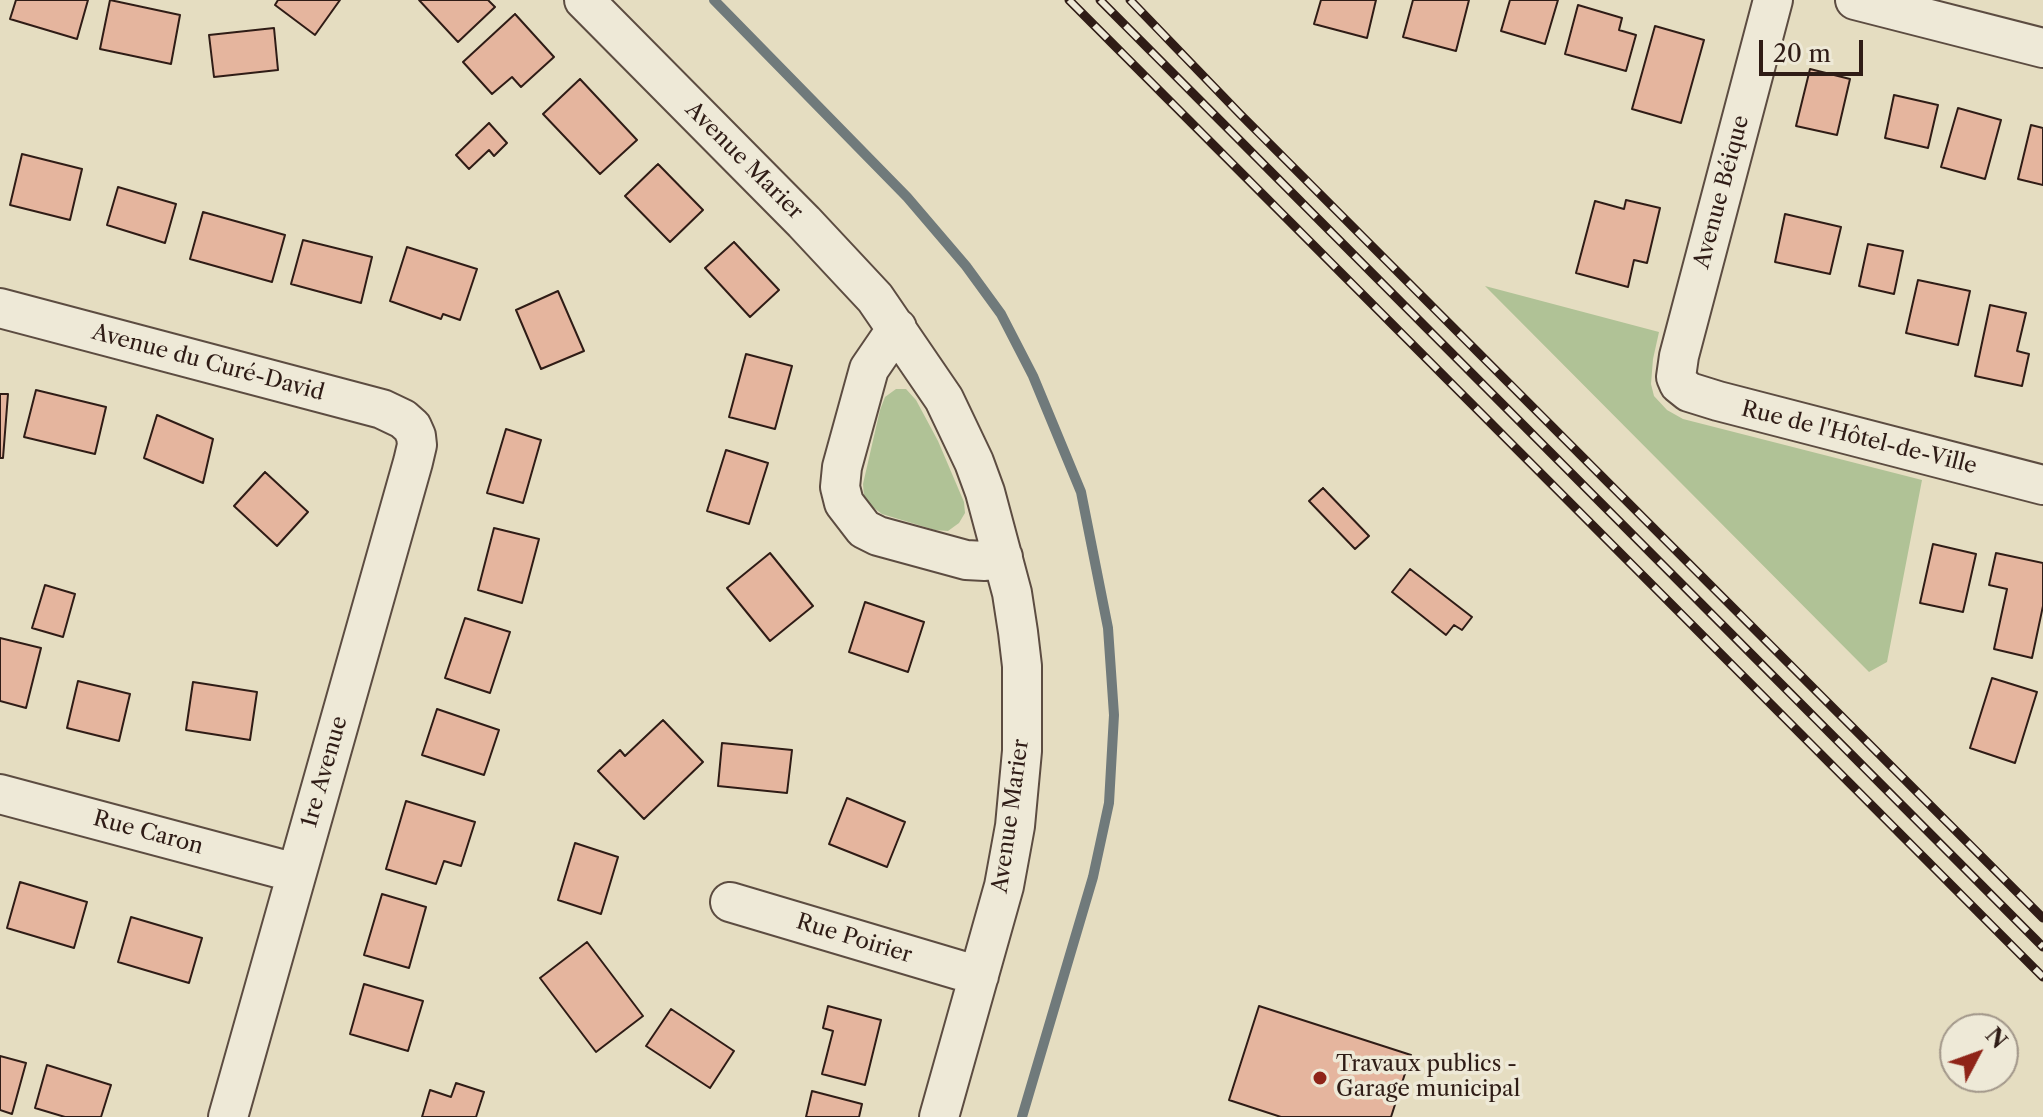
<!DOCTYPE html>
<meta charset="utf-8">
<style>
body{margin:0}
#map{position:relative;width:2043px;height:1117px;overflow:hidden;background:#e5ddc1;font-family:"Libre Caslon Text",serif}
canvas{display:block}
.north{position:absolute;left:1939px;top:1013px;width:80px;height:80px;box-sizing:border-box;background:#eee9d7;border:2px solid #a2978a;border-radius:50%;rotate:49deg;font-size:22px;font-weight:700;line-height:32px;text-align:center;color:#2f1c16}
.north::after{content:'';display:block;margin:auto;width:28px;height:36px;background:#8f2418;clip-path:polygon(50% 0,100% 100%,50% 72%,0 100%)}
.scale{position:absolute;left:1759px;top:40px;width:104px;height:36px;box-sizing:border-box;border:4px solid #2f1c16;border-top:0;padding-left:10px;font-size:24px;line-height:28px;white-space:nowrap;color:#2f1c16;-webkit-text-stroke:6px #eee9d7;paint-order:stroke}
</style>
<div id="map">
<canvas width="2043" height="1117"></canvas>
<div class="north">N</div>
<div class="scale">20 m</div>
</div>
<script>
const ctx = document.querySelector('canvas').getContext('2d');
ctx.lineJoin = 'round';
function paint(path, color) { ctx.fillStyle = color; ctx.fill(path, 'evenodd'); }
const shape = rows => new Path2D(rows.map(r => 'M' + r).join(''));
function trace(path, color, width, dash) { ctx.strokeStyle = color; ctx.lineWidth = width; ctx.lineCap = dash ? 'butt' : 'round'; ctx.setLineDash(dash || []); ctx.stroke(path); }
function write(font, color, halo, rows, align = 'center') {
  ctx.font = font + ' "Libre Caslon Text",serif'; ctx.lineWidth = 7; ctx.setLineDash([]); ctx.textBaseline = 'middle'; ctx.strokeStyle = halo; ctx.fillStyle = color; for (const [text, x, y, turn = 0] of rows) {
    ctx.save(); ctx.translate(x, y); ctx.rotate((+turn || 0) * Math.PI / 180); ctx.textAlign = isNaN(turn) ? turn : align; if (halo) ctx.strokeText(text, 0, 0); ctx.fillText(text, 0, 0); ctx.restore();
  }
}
paint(shape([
 [1485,286,1659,332,1653,359,1651,384,1654,396,1667,410,1683,419,1922,480,1887,662,1869,672],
 [896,389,906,389,916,400,938,441,964,502,965,513,959,523,948,531,935,530,882,514,870,505,864,496,863,484,880,410,885,397]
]), '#b0c296');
trace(shape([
 [714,0,907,197,966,266,1001,314,1033,376,1081,492,1108,628,1114,715,1109,803,1093,877,1022,1117]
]), '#707a7b', 10);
const building = shape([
 [16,0,88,0,77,39,10,19,16,0],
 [110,0,180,15,171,64,100,49,110,0],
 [278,0,340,0,315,35,275,5,278,0],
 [419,0,488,0,495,7,458,42,419,0],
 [1321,0,1376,0,1367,38,1314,24,1321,0],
 [1413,0,1469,0,1456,51,1403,37,1413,0],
 [1510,0,1558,0,1545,44,1501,31,1510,0],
 [1578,5,1622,18,1619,30,1636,35,1626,71,1565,54,1578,5],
 [515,14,554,57,521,87,512,77,492,94,463,62,515,14],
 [1655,26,1704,40,1681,123,1632,109,1655,26],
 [274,28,278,70,214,77,209,35,274,28],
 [1810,69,1850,79,1837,135,1796,126,1810,69],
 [580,79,637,140,600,174,543,114,580,79],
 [1894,95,1938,105,1928,148,1885,138,1894,95],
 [1958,108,2001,120,1985,179,1941,167,1958,108],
 [489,123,507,143,494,156,489,150,469,169,456,155,489,123],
 [2031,125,2043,128,2043,185,2018,179,2031,125],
 [22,154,82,169,70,220,10,205,22,154],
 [658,164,703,210,670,242,625,196,658,164],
 [118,187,176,204,165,243,107,225,118,187],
 [1626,200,1660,208,1647,263,1634,260,1628,287,1576,273,1595,201,1624,209,1626,200],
 [203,212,285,235,272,282,190,259,203,212],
 [1785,214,1841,227,1830,274,1775,262,1785,214],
 [303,240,372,257,361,303,291,284,303,240],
 [734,242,779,290,750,317,705,268,734,242],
 [1868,244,1903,251,1894,294,1859,286,1868,244],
 [407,247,477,269,460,320,443,314,441,319,390,301,407,247],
 [1918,280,1970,291,1958,345,1906,333,1918,280],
 [558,291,584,351,541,369,516,310,558,291],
 [1990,305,2026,313,2017,351,2029,354,2022,386,1975,376,1990,305],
 [746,354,792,366,775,429,729,417,746,354],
 [36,390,106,407,95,454,24,437,36,390],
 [0,394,8,394,3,458,0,458,0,394],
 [157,415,213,439,203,483,144,458,157,415],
 [506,429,541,440,523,503,487,493,506,429],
 [726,450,768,463,749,524,707,511,726,450],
 [265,472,308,512,277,546,234,506,265,472],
 [1323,488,1369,536,1355,549,1309,501,1323,488],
 [494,528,539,539,522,603,478,590,494,528],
 [1933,544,1976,554,1963,612,1920,603,1933,544],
 [770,553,813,606,770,641,727,588,770,553],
 [1996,553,2043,563,2043,606,2032,658,1994,649,2007,589,1989,585,1996,553],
 [1410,569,1472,617,1462,630,1454,625,1446,635,1392,592,1410,569],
 [45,585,75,594,63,637,32,628,45,585],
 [865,602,924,622,908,672,849,652,865,602],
 [465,618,510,632,490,693,445,678,465,618],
 [0,638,41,648,26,708,0,701,0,638],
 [1992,678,2037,692,2015,763,1970,748,1992,678],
 [78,681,130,694,119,741,67,728,78,681],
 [193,682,257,692,250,740,186,730,193,682],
 [437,709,499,730,484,775,422,755,437,709],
 [663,720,703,762,644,819,598,771,620,750,625,756,663,720],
 [722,743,792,750,787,793,718,786,722,743],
 [847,798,905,822,887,867,829,844,847,798],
 [406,801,475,822,461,866,444,861,436,884,386,869,406,801],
 [575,843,618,857,601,914,558,900,575,843],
 [20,882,87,902,74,948,7,928,20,882],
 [382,894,426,907,409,968,364,955,382,894],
 [131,917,202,938,189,983,118,962,131,917],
 [587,942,643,1016,596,1052,540,978,587,942],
 [364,984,423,1001,408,1051,350,1034,364,984],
 [828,1006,881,1020,865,1085,822,1074,833,1031,823,1028,828,1006],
 [1259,1006,1411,1055,1391,1117,1281,1117,1229,1100,1259,1006],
 [671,1009,734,1051,710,1088,646,1046,671,1009],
 [0,1056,26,1063,12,1114,0,1110,0,1056],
 [47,1065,111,1085,101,1117,65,1117,35,1108,47,1065],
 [456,1083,484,1092,476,1117,422,1117,430,1090,451,1097,456,1083],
 [812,1091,862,1104,859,1117,806,1117,812,1091]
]);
paint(building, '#e5b59e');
trace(building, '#2f1c16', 2);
const minor = shape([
 [584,0,804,222,875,298,944,399,974,462,985,492,1012,593,1018,632,1022,666,1022,751,1015,826,1004,886,939,1117],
 [1773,0,1679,356,1676,377,1679,384,1689,392,1718,401,2043,485],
 [1855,0,2043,48],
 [0,308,382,409,403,419,412,427,416,436,417,445,413,462,228,1117],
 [897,328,869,369,842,467,840,487,844,503,864,529,878,536,966,560,985,561,1003,557],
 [0,794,296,873],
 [730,902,979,976]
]);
trace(minor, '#5c4c41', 42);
trace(minor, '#eee9d7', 38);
const rail = shape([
 [1069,0,2043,977],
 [1100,0,2043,947],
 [1130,0,1240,114,2043,918]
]);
trace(rail, '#2f1c16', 9);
trace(rail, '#eee9d7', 6, [18]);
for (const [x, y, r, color] of [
 [1320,1078,8,"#8f2418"]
]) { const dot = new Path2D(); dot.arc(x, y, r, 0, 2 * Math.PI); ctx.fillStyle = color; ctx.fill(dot); trace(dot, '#eee9d7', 3); }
write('22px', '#2f1c16', '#eee9d7', [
 ["Avenue Marier",744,161,45],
 ["Avenue Béique",1722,192,-75],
 ["Avenue du Curé-David",208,363,15],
 ["Rue de l'Hôtel-de-Ville",1859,438,14],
 ["1re Avenue",325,772,-74],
 ["Avenue Marier",1011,816,-82],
 ["Rue Caron",148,833,15],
 ["Rue Poirier",854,939,17]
]);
write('22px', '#2f1c16', '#eee9d7', [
 ["Travaux publics -",1336,1065],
 ["Garage municipal",1336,1090]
], 'left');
</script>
